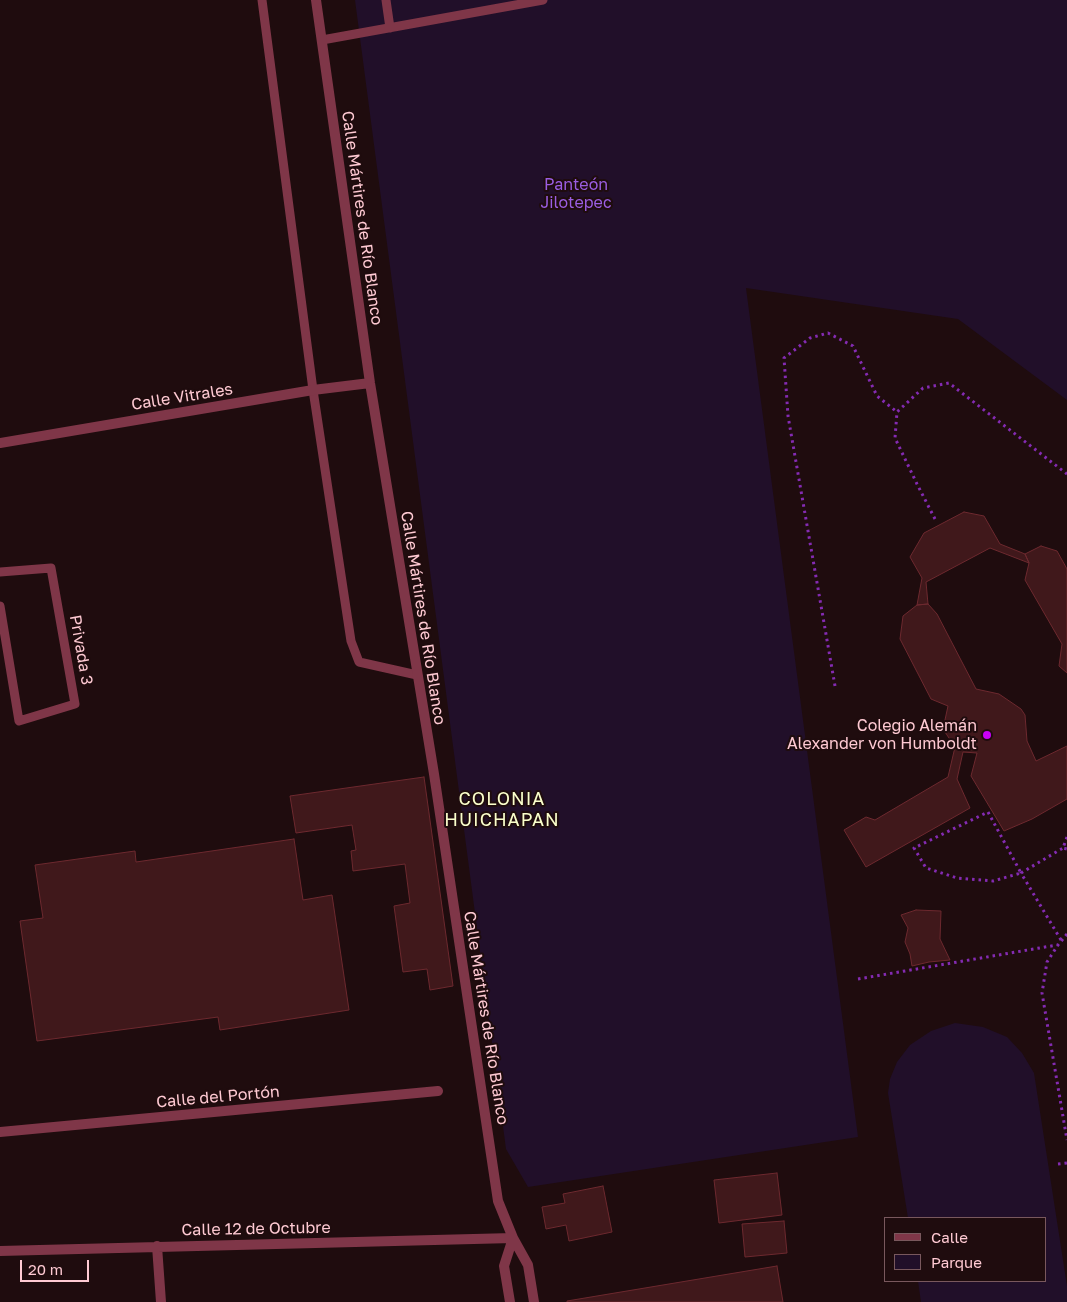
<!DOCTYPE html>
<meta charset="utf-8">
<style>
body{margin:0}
#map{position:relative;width:1067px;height:1302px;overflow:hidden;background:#1f0c0e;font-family:"Golos Text",sans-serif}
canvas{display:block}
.legend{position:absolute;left:884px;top:1217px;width:162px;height:65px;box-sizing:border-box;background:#1f0c0e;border:1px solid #79585d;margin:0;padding:6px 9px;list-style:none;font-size:15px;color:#ffcad3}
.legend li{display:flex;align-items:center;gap:10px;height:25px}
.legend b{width:25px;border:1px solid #79585d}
.scale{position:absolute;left:20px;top:1260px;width:69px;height:22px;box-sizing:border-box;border:2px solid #ffcad3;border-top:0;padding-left:6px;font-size:15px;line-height:18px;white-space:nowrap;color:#ffcad3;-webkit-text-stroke:4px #1f0c0e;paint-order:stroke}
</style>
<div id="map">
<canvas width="1067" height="1302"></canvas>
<ul class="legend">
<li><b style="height:6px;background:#7f3648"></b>Calle</li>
<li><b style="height:14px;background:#210f29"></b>Parque</li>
</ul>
<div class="scale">20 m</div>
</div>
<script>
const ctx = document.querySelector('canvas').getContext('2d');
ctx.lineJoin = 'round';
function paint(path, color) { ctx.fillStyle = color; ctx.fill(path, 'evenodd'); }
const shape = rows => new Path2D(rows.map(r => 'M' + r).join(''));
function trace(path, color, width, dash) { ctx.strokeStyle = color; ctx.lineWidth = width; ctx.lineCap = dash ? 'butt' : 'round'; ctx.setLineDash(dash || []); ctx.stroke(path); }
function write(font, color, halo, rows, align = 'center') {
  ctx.font = font + ' "Golos Text",sans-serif'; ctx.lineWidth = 4; ctx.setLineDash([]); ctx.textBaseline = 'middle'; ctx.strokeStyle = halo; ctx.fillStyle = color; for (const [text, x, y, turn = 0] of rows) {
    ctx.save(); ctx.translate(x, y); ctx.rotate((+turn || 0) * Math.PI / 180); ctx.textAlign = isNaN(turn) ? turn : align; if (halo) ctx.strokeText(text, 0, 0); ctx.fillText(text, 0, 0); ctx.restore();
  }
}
paint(shape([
 [355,0,1067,0,1067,400,958,319,746,288,858,1137,528,1187,506,1149],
 [955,1023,983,1027,1007,1037,1022,1053,1034,1073,1067,1286,1067,1302,921,1302,918,1281,1046,1281,1046,1218,908,1218,888,1093,890,1079,897,1062,910,1045,931,1031]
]), '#210f29');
const building = shape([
 [964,512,984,516,1000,544,1025,554,1029,563,990,548,926,582,928,604,917,605,922,578,910,557,924,533,964,512],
 [1041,546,1057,551,1067,569,1067,673,1059,666,1062,644,1025,580,1029,563,1025,554,1041,546],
 [928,604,937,614,976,689,999,694,1021,709,1025,715,1027,741,1036,761,1067,746,1067,799,1032,819,1004,831,971,776,977,753,963,752,957,779,970,808,866,867,844,830,866,817,875,820,948,777,955,747,943,729,948,706,931,699,900,639,903,616,917,605,928,604],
 [424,777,453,986,430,990,427,969,403,972,394,906,410,903,405,864,353,871,351,851,356,850,352,825,296,833,290,796,424,777],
 [294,839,303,900,332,895,349,1010,220,1030,218,1017,37,1041,20,921,43,918,35,865,135,851,136,862,294,839],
 [916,910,941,911,940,939,950,960,929,962,912,966,910,954,905,942,908,928,901,915,916,910],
 [777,1173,782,1215,719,1223,714,1180,777,1173],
 [603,1186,612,1232,569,1241,566,1225,546,1229,542,1207,565,1203,563,1194,603,1186],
 [784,1221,787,1253,745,1257,742,1224,784,1221],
 [777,1266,783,1302,567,1302,567,1301,777,1266]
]);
paint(building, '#40181b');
trace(building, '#6d292f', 1);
trace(shape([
 [935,519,917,484,895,438,897,412,923,388,949,383,1067,474],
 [835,686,788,416,784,358,810,338,828,333,853,346,877,396,897,412],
 [988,812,1021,873,993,881,957,878,926,868,914,848,988,812],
 [1067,837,1063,848,1067,849],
 [1067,934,1058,945,1047,962,1042,993,1067,1140],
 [1061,940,1021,873,1063,848],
 [858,979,1057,945],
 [1058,1164,1067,1163]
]), '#842bb2', 3, [2.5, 4]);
trace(shape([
 [262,0,313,390,351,641,359,662,417,675],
 [386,0,390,28],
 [322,40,543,0],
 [0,572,51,568,75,704,19,721,0,606]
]), '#7f3648', 9);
trace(shape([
 [316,0,370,383,434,774,498,1201,513,1238,528,1265,534,1302],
 [0,443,313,390,370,383],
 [0,1132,438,1091],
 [157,1246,161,1302],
 [0,1251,513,1238],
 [510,1302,504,1266,513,1238]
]), '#7f3648', 10);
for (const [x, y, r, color] of [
 [987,735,5,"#c900f5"]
]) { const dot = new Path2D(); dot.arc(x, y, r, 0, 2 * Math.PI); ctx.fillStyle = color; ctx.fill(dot); trace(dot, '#1f0c0e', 2); }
write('16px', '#9b5ee2', '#1f0c0e', [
 ["Panteón",576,185],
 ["Jilotepec",576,203]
]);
write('16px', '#ffcad3', '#1f0c0e', [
 ["Calle Mártires de Río Blanco",362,218,82],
 ["Calle Vitrales",182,397,-9],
 ["Calle Mártires de Río Blanco",423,618,81],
 ["Privada 3",81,650,80],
 ["Calle Mártires de Río Blanco",486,1018,81],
 ["Calle del Portón",218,1097,-5],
 ["Calle 12 de Octubre",256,1229,-1]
]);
write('16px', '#ffcad3', '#1f0c0e', [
 ["Colegio Alemán",977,726],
 ["Alexander von Humboldt",977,744]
], 'right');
ctx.letterSpacing = '1px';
write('18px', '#fbffcc', '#1f0c0e', [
 ["COLONIA",502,799],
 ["HUICHAPAN",502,820]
]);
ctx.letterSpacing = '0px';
</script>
